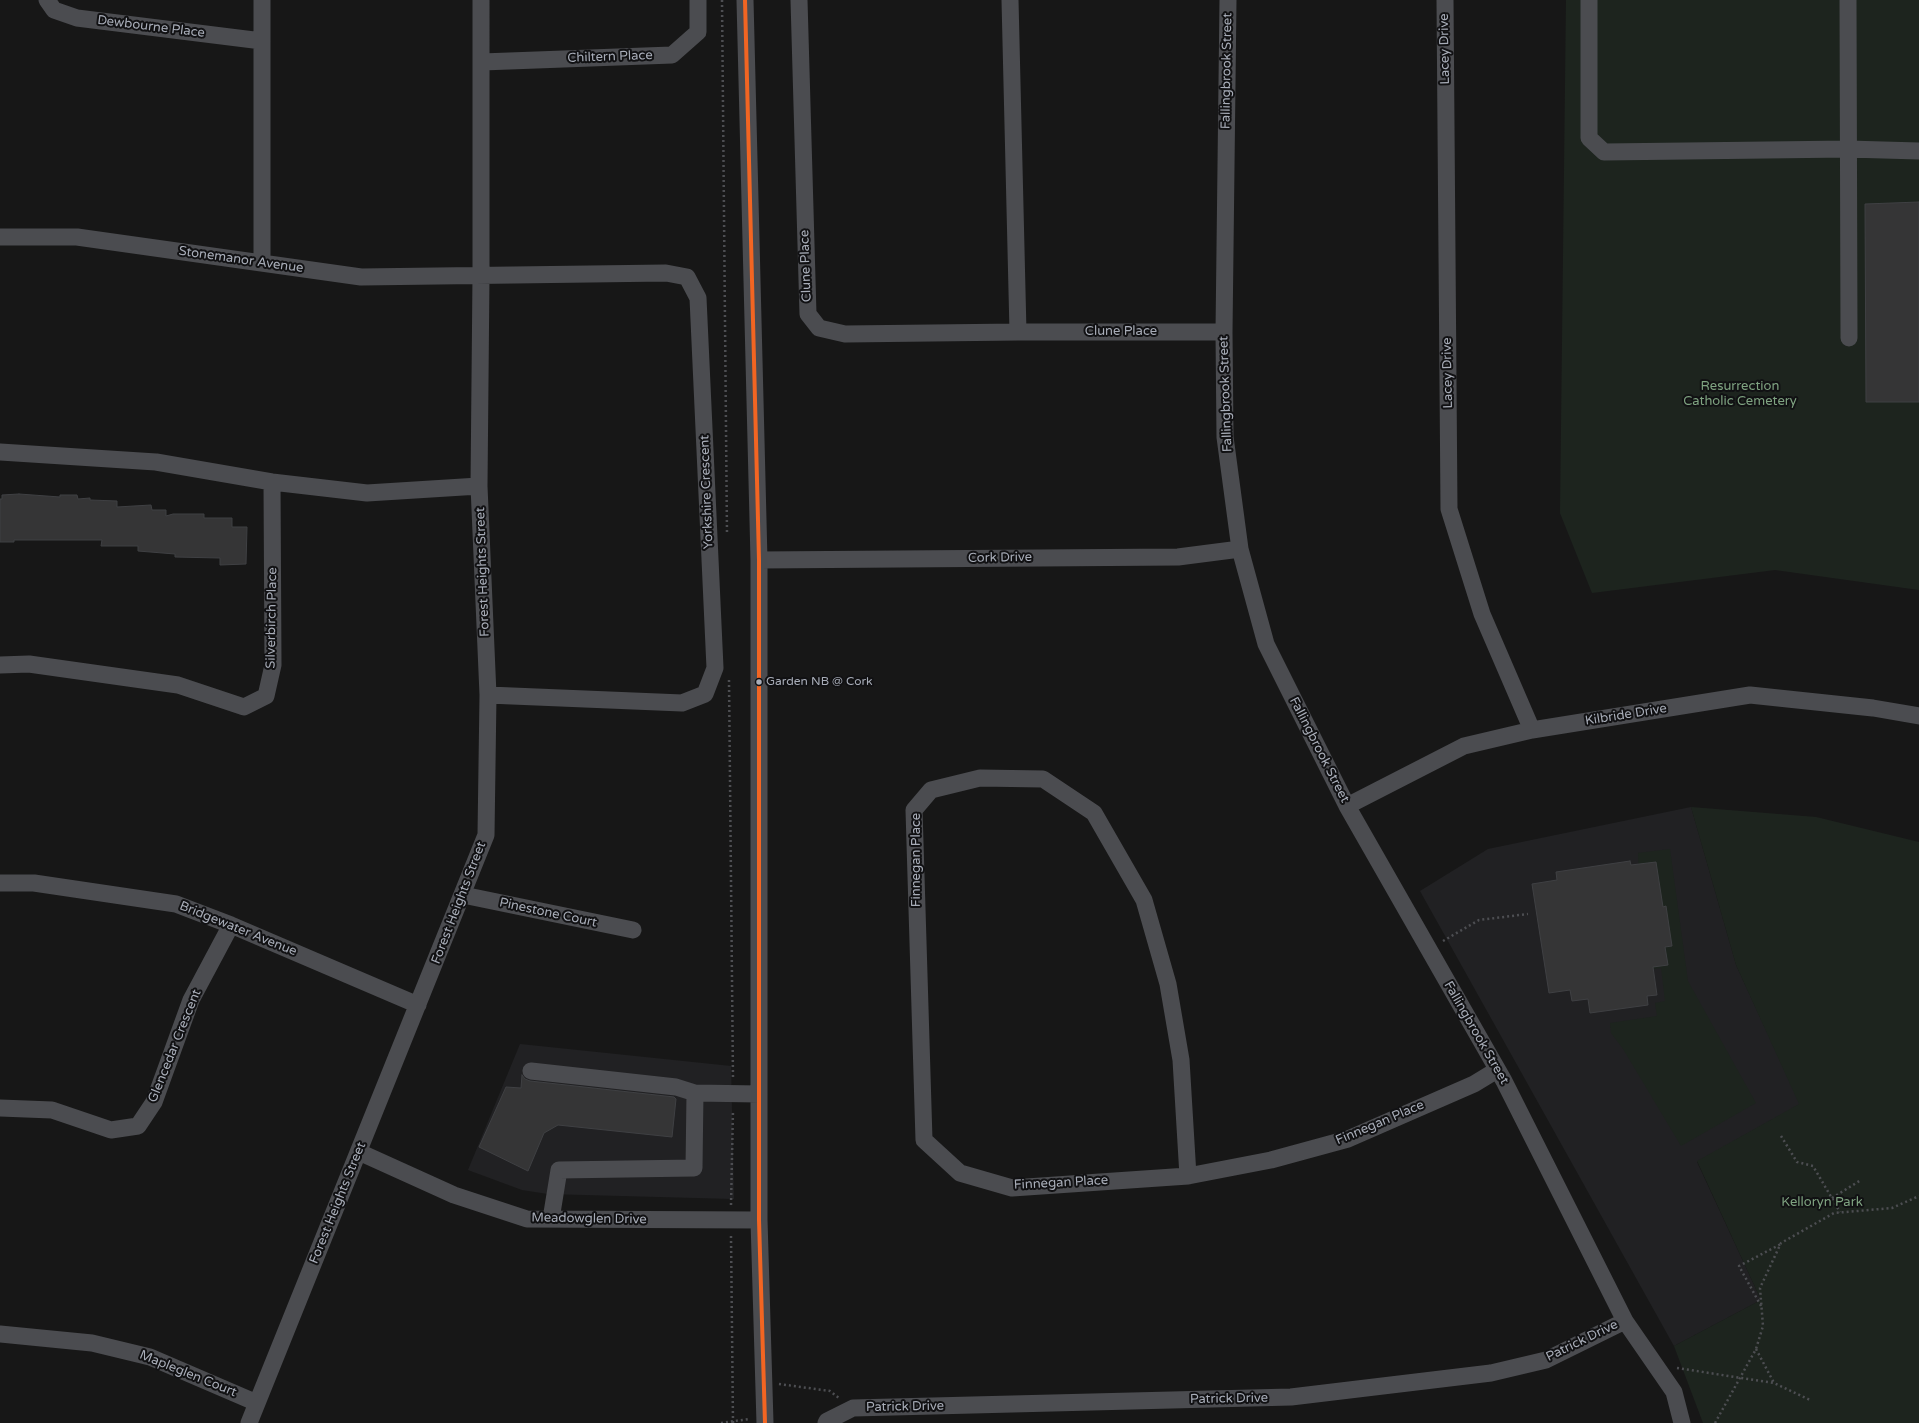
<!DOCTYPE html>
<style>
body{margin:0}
canvas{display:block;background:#171717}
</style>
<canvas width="1919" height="1423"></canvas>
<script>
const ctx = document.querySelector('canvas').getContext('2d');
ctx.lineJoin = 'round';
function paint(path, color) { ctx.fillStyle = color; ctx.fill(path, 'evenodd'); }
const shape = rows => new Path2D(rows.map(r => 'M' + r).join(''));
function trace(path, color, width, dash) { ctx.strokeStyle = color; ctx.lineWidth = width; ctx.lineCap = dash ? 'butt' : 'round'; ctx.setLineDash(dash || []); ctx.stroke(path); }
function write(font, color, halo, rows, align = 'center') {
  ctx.font = font + ' "Varela Round",sans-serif'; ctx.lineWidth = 4; ctx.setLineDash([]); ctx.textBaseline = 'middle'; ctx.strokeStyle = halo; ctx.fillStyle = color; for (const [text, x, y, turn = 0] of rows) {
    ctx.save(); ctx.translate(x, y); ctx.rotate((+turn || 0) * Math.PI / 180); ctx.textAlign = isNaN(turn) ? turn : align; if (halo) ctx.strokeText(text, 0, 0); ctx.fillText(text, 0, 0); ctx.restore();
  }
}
paint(shape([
 [1691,807,1736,965,1800,1104,1697,1162,1761,1300,1674,1346,1420,891,1488,849],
 [520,1044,731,1066,734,1199,548,1194,522,1190,468,1170]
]), '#212123');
paint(shape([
 [1566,0,1919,0,1919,590,1775,570,1592,593,1560,513],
 [1691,807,1816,817,1919,842,1919,1423,1703,1423,1674,1346,1761,1300,1697,1161,1799,1104,1736,965],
 [1670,849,1688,981,1756,1103,1681,1146,1623,1049,1611,1033,1610,1023,1657,1016,1655,1003,1665,1001,1661,968,1643,970,1638,853]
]), '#1d241e');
const building = shape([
 [1919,202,1919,402,1866,402,1865,204,1919,202],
 [19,494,60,497,60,495,77,495,78,499,90,498,90,500,117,501,117,507,151,505,152,510,166,510,166,516,173,514,204,514,204,518,232,518,232,527,247,527,246,564,220,565,220,558,175,557,175,554,138,551,138,546,101,546,102,540,14,540,14,542,0,542,0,499,2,499,2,495,19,494],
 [1630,861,1631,865,1656,862,1663,907,1666,906,1672,946,1665,947,1668,965,1653,967,1657,995,1647,996,1648,1005,1590,1013,1588,999,1572,1001,1570,990,1549,993,1532,884,1557,880,1556,872,1630,861],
 [522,1075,525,1079,530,1081,674,1097,676,1099,672,1137,558,1125,544,1133,528,1171,479,1147,506,1087,521,1088,522,1075]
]);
paint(building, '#353536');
trace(building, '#3f4043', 1);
trace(shape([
 [722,0,727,535],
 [729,680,733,1079],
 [1443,941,1479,920,1528,914],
 [1781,1136,1797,1162,1813,1166,1840,1212],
 [1832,1198,1861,1180],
 [731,1205,733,1110],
 [731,1236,733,1423],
 [1761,1306,1739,1266,1781,1244],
 [1756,1349,1774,1383],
 [1677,1368,1774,1383,1810,1400],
 [779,1384,830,1391,839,1398],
 [721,1423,749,1419],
 [1715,1423,1756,1349,1763,1326,1760,1288,1781,1243,1834,1213,1892,1208,1919,1196]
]), '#4d4e52', 2.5, [2, 3]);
trace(shape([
 [47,0,54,10,77,18,262,41],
 [745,0,759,560,759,1220,765,1423],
 [799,0,808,314,819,328,845,334,1018,332,1224,332],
 [1010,0,1018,332],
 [1228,0,1224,332,1225,437,1240,549,1266,644,1347,806,1504,1081,1625,1321,1674,1392,1682,1423],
 [1445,0,1449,509,1482,614,1532,730],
 [1589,0,1589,138,1604,152,1848,149,1919,151],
 [1848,0,1849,338],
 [482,62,672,55,698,32,698,0],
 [0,237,77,237,361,277,666,273,687,277,698,298,715,668,705,694,682,703,488,695],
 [262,262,262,0],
 [0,452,156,462,272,482,367,493,479,486],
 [759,560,1178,557,1240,549],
 [0,665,29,664,178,685,244,707,266,696,273,665,272,482],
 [1347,806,1464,746,1532,730,1750,695,1873,708,1919,716],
 [0,883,34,883,176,904,231,925,418,1005],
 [463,895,633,930],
 [531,1071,676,1087,695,1093],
 [0,1108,52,1110,111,1130,138,1126,154,1102,191,1000,231,925],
 [359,1152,454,1195,527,1219,759,1220],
 [1188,1176,1181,1060,1168,984,1144,900,1094,813,1043,779,980,778,931,790,914,810,924,1140,960,1173,1012,1188,1188,1176,1271,1160,1348,1139,1474,1084,1497,1070],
 [551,1219,559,1170,694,1168,695,1093,759,1094],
 [0,1334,92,1343,150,1357,257,1403],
 [249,1423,486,835,488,695,479,486,481,275,481,0],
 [826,1423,827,1421,853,1408,1291,1397,1491,1373,1546,1360,1625,1321]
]), '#4b4c50', 17);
trace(shape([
 [745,0,759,560,759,1220,765,1423]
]), '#f26522', 4);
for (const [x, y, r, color] of [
 [759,682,3.5,"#a8adb8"]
]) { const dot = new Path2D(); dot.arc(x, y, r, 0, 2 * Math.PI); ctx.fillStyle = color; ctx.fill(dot); trace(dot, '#111113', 1.5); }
write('12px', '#a8adb8', '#111113', [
 ["Garden NB @ Cork",766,682]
], 'left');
write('13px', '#a8adb8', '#111113', [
 ["Dewbourne Place",151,27,7],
 ["Lacey Drive",1445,49,-91],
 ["Chiltern Place",610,57,-2],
 ["Fallingbrook Street",1227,71,-89],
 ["Stonemanor Avenue",241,260,8],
 ["Clune Place",806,266,-92],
 ["Clune Place",1121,332],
 ["Lacey Drive",1448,373,-91],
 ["Fallingbrook Street",1226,394,-92],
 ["Yorkshire Crescent",707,492,-92],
 ["Cork Drive",1000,558,-1],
 ["Forest Heights Street",483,572,-92],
 ["Silverbirch Place",272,618,-89],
 ["Kilbride Drive",1626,715,-9],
 ["Fallingbrook Street",1319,750,63],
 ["Finnegan Place",917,860,-90],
 ["Forest Heights Street",459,903,-69],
 ["Pinestone Court",548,913,12],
 ["Bridgewater Avenue",238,929,22],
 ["Fallingbrook Street",1476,1033,60],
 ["Glencedar Crescent",175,1046,-68],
 ["Finnegan Place",1380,1123,-23],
 ["Finnegan Place",1061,1183,-3],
 ["Forest Heights Street",338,1203,-68],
 ["Meadowglen Drive",589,1219,1],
 ["Patrick Drive",1582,1341,-26],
 ["Mapleglen Court",188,1374,22],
 ["Patrick Drive",1229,1399,-1],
 ["Patrick Drive",905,1407,-1]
]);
write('13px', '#7fa381', '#111113', [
 ["Resurrection",1740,387],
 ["Catholic Cemetery",1740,402],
 ["Kelloryn Park",1822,1203]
]);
</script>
